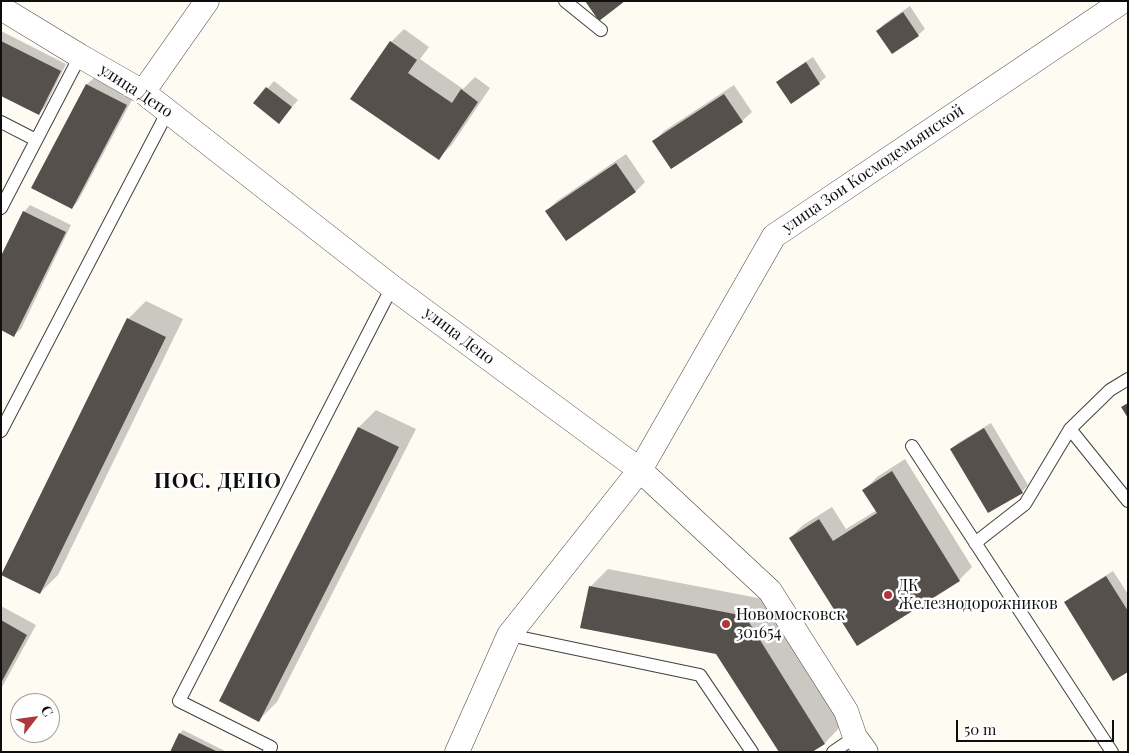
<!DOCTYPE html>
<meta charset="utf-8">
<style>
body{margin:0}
#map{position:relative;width:1129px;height:753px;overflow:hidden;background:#fdfbf2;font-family:"Playfair Display",serif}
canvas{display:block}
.frame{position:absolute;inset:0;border:2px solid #0e0e0e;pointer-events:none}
.north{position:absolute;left:10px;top:693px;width:50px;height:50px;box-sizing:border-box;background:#fff;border:1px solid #9f9f9f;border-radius:50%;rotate:60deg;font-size:14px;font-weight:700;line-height:20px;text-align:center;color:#0e0e0e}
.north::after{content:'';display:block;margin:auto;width:18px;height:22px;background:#ae373b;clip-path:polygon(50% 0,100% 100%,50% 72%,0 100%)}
.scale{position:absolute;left:956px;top:720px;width:158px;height:22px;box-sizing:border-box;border:2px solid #0e0e0e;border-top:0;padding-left:6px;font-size:15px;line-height:18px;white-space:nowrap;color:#0e0e0e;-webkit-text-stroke:4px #fff;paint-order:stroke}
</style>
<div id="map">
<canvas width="1129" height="753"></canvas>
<div class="frame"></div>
<div class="north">С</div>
<div class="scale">50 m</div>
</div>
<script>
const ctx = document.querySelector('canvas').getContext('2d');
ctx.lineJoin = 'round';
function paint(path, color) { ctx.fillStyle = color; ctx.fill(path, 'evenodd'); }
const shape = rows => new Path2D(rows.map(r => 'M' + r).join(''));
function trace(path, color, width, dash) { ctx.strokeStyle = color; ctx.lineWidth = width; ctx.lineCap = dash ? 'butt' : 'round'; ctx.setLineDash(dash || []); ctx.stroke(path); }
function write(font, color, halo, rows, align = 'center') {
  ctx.font = font + ' "Playfair Display",serif'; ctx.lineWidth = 5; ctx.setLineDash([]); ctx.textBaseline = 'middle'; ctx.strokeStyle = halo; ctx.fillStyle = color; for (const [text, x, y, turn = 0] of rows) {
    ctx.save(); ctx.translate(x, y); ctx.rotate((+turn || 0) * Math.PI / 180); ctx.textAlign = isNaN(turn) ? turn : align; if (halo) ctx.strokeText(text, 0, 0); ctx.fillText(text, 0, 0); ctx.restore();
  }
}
paint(shape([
 [910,6,925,29,918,35,877,31,884,24],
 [404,29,429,47,420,59,463,89,475,77,490,88,451,146,438,158,391,42],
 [1,31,66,64,45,107,39,113,1,95],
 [813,57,826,77,819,83,778,82,784,76],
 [94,78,133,98,78,201,72,208,33,187,87,84],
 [274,81,298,100,279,122,255,103],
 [734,85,752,112,742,121,654,141,664,131],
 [626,154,645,182,636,191,566,239,547,211,557,201],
 [30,205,71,225,21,329,14,335,24,212],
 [146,301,183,319,58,575,40,593,128,319],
 [376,410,416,429,277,702,259,720,359,427],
 [991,423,1028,485,1022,492,951,449,958,443],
 [905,459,972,567,959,580,857,644,790,538,803,525,832,507,846,529,877,510,864,490,877,477],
 [608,569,763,599,842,725,825,743,810,752,717,652,590,587],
 [1113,571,1128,594,1128,670,1066,602,1073,596],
 [3,607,36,625,1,689,1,608],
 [183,730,227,752,171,752,180,733]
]), '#0003');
paint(shape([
 [585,1,625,1,599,21],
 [903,12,919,36,892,54,876,31],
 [1,41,61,71,39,115,1,96],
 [390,41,417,60,408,73,452,103,461,89,478,102,439,160,350,99],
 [806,62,820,84,791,104,776,82],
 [86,84,127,105,72,209,31,188],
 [266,87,292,107,279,124,253,103],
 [724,94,743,122,671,169,652,141],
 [616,163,636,192,566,241,545,211],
 [23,211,66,232,14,337,1,330,1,256],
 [127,318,166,337,40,594,1,575],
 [1128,403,1128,418,1121,407],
 [358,427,399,447,259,722,219,701],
 [984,428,1023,493,988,513,950,449],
 [892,471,960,581,857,646,789,538,819,519,833,541,877,513,862,490],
 [1106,576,1128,611,1128,672,1113,681,1064,602],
 [589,586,745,616,825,744,812,752,779,752,716,654,580,628],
 [1,620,27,635,1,683],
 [179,733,218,752,170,752]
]), '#56504c');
const lane = shape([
 [565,1,601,30],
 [1,122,36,140],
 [1,208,80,56],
 [1070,429,1128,501],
 [1,431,168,111],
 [912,446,1112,752],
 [975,543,1025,504,1070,429,1110,390,1128,379],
 [509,635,700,675,752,752],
 [269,752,271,747,179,701,392,287],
 [833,752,855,737]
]);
const street = shape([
 [1,8,80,56,143,92,392,287,640,470,509,635,457,752],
 [143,92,207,1],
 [866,752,855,737,846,711,770,591,640,470,774,236,1123,1]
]);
trace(lane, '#414141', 14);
trace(street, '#414141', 25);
trace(lane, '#fff', 12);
trace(street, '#fff', 24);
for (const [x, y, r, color] of [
 [888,595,5,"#ae373b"],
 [726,624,5,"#ae373b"]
]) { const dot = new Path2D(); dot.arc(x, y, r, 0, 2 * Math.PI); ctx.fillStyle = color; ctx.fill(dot); trace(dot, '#fff', 2); }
write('16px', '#0e0e0e', '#fff', [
 ["улица Депо",136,91,33],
 ["улица Зои Космодемьянской",873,169,-34],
 ["улица Депо",459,336,37]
]);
write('16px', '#0e0e0e', '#fff', [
 ["ДК",898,586],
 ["Железнодорожников",898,604],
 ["Новомосковск",736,615],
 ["301654",736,633]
], 'left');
ctx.letterSpacing = '1px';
write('bold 21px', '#0e0e0e', '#fff', [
 ["ПОС. ДЕПО",218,481]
]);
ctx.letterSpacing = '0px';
</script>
